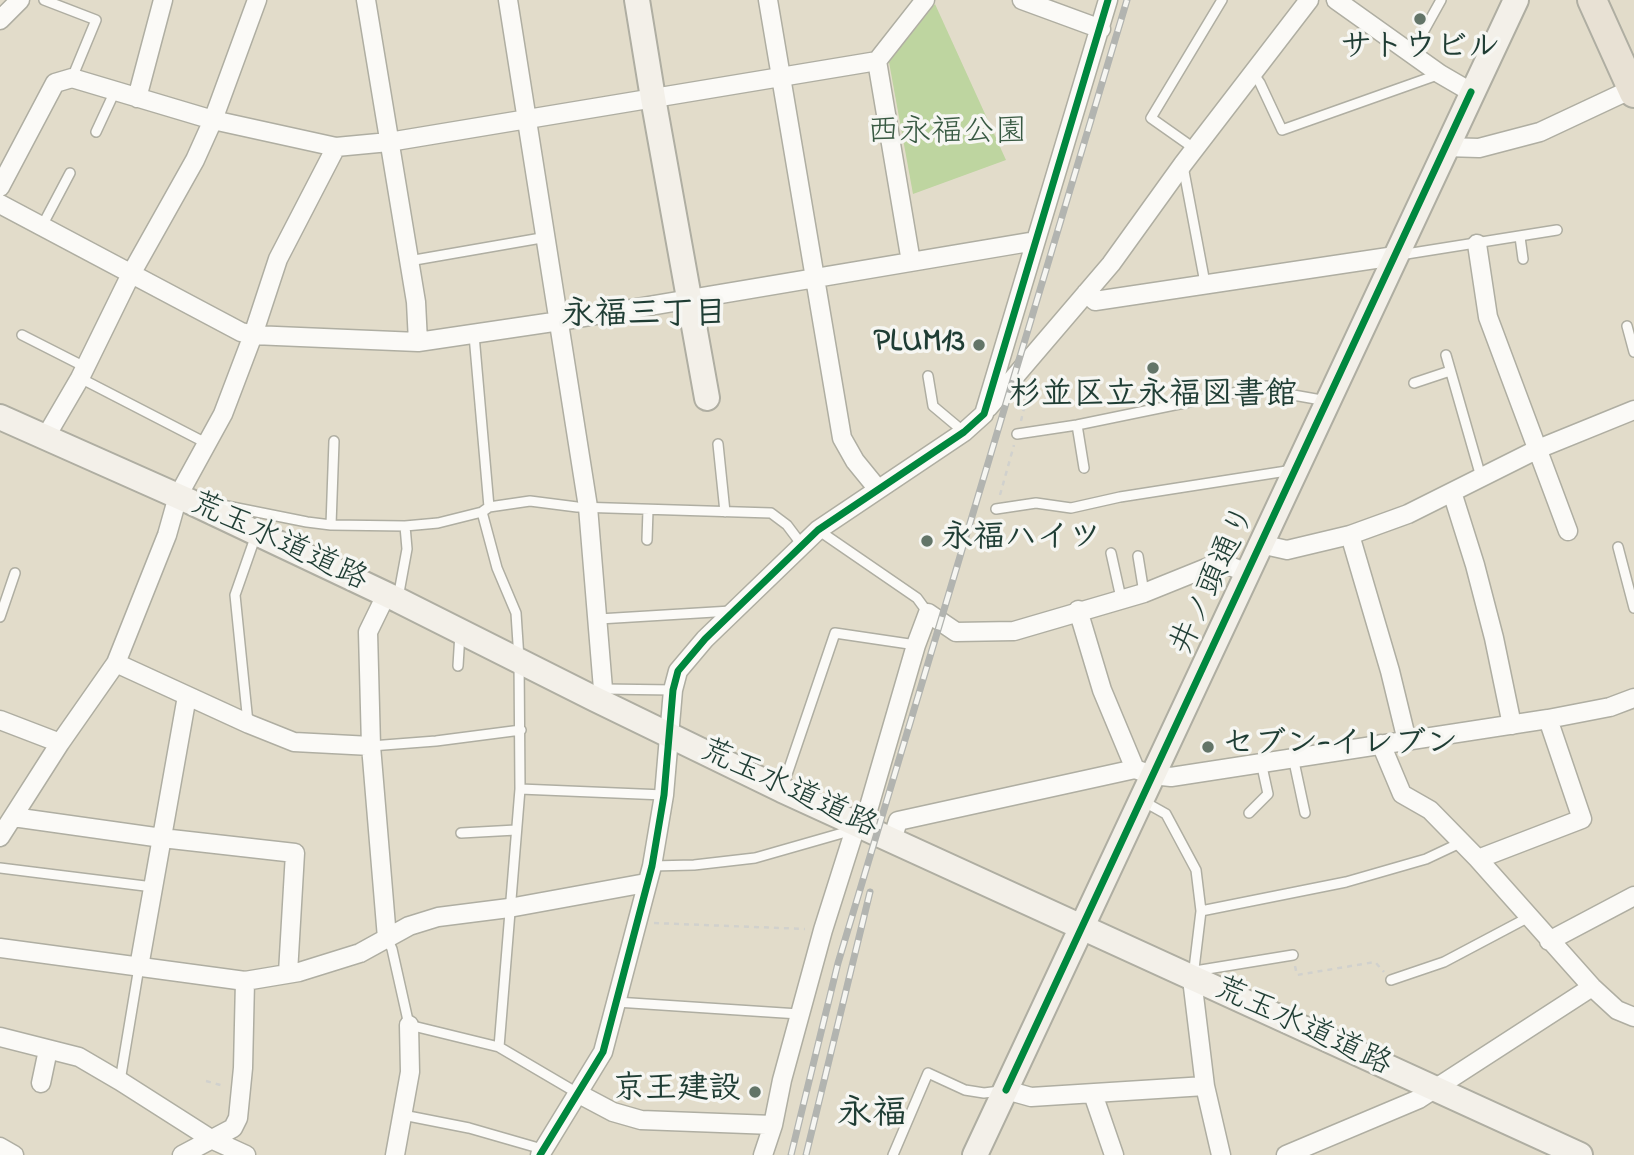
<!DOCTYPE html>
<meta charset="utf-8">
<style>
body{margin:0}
canvas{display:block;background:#e2dcca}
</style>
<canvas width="1634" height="1155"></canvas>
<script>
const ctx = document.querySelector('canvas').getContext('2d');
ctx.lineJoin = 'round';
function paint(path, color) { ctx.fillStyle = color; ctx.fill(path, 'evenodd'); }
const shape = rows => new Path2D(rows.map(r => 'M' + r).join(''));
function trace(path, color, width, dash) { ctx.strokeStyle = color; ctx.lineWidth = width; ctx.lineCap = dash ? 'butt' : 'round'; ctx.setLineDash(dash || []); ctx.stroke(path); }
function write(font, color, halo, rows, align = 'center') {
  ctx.font = font + ' "Indie Flower","Klee One",sans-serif'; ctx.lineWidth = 7; ctx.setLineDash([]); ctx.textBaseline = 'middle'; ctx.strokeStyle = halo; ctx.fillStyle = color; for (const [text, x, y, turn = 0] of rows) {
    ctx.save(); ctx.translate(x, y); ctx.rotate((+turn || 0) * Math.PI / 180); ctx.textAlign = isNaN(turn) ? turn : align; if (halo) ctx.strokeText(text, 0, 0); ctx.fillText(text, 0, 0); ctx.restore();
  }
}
paint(shape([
 [935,4,1006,160,913,194,889,62]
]), '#bed5a0');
const lane = shape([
 [44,0,96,20,72,78],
 [1411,54,1441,0],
 [1253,73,1260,83,1282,130,1440,74],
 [96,132,115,91],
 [1195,149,1151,118,1222,0],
 [1183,166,1205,283],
 [42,226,70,173],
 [1520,237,1523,259],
 [1400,255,1557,230],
 [409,261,547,237],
 [1627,326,1634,352],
 [22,335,85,367],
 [474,335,489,507,482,512,497,568,516,613,519,659,520,789,499,1047],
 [1446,355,1481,477],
 [928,376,933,406,964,432],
 [80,378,206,443],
 [1414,383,1450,371],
 [1077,425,1084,468],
 [1017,434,1077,425,1267,386,1282,393,1327,401],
 [718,444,725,512],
 [217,504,307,522,331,525,405,526,438,523,482,512],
 [489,507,530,501,577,507,771,513,787,525,802,545],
 [996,509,1036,503,1071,508,1120,497,1293,470],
 [331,525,334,441],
 [818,530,917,598,928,613],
 [647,540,648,510],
 [1618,547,1634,608],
 [1111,553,1121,598],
 [1138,556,1144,593],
 [398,598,407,549,405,526],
 [0,617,15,573],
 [599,619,731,611],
 [458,666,460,633],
 [603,689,673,690],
 [248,723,235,595,256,535],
 [371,746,436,741,521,730],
 [1293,757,1305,813],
 [520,789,664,795],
 [782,789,835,633,916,645],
 [1141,800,1166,814,1196,870,1201,911,1193,977],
 [1249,813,1268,794,1261,762],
 [461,833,516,830],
 [652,866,694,865,755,858,853,830],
 [0,868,153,887],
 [1201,911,1346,882,1426,859,1460,843],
 [387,938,392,949,409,1025,499,1047,579,1094],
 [1195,971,1293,955],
 [1391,980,1444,962,1529,917],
 [616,1002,799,1014],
 [120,1081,139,967],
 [403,1115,469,1128,542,1149],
 [893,1155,928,1073,965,1090,984,1093,1000,1091]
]);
const street = shape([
 [366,0,416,302,418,342],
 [508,0,588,507,603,689,595,699],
 [768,0,842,438,855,461,877,488],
 [1022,0,1101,29],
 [1336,0,1440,74,1471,92],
 [0,20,20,0],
 [877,61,911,262],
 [137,98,163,0],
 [1445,147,1479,148,1540,132,1634,88],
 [0,187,55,83,72,78,213,120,336,147,389,142,877,61,925,0],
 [0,204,241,332,253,335,418,342,560,321,1035,241],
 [1477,244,1488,317,1568,531],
 [1086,293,1095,301,1395,256],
 [988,408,1111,264,1183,164,1309,0],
 [45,438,80,378,131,274,195,160,213,120,257,0],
 [1452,492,1475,565,1494,638,1512,725],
 [1350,535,1390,671,1407,741],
 [1260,544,1287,550,1350,535,1408,514,1538,449,1634,410],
 [386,595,368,632,371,746,387,938],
 [1078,610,1102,690,1135,769],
 [116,663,249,724,294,742,371,746],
 [0,720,60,743],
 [1381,744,1402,794,1430,810,1478,859,1592,987,1617,1010,1634,1017],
 [13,817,162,838,295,853,288,973],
 [0,837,60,743,116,663,167,535,178,496,223,414,253,335,278,259,336,147],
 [892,840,898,821,1135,769,1152,775,1171,777,1548,719,1610,707,1634,698],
 [1478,859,1582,819,1548,719],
 [1549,941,1634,896],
 [0,948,245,981,299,972,360,953,409,926,438,917,509,908,646,883],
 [139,967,187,696],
 [1192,979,1205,1086,1221,1155],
 [0,1037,79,1057,120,1081,211,1139,246,1155],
 [41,1083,48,1050],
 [1006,1090,1031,1097,1205,1086],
 [579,1094,613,1112,641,1120,773,1125],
 [1093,1094,1114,1155],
 [0,1147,14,1155],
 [182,1155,233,1128,238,1118,243,1068,245,981],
 [395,1155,410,1072,409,1025],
 [540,1155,603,1052,652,866,664,795,673,690,678,671,705,639,818,530,964,432,984,414,1108,0],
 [763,1155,773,1125,782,1080,823,930,855,829,861,825,866,817,916,645,928,613,956,632,1014,631,1144,593,1211,566,1230,566,1247,573],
 [1286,1155,1419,1099,1592,987]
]);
const secondary = shape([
 [637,0,653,98,707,398],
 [0,417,191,502,398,600,595,699,782,790,1580,1155],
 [975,1155,1516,0]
]);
const primary = shape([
 [1592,0,1634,93]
]);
trace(lane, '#afaea2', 12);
trace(street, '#afaea2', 21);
trace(secondary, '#afaea2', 28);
trace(primary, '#afaea2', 32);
trace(shape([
 [1021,421,1029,387],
 [1000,495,1014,445],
 [654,923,805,929],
 [1295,966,1297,975,1375,962,1384,972],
 [206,1081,224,1086]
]), '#d1d1cd', 2.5, [5, 5]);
trace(lane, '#fbfaf7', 9);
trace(street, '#fbfaf7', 18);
trace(secondary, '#f3f0e9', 24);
trace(primary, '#e8e1d4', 28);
const rail = shape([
 [791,1155,838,963,1127,0],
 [806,1155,870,892]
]);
trace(rail, '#b2b4b0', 7);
trace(rail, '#f6f6f2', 4.5, [13]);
trace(shape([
 [1006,1090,1471,92],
 [540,1155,603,1052,652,866,664,795,673,690,678,671,705,639,818,530,964,432,984,414,1108,0]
]), '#00873e', 7);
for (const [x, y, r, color] of [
 [1420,19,7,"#637568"],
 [979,345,7,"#637568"],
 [1153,368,7,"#637568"],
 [927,541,7,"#637568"],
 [1208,747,7,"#637568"],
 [755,1092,7,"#637568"]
]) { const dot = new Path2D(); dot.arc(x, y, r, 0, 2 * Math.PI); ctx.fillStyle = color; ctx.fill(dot); trace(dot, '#f6f6f2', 2.5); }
write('bold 32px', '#1f3d34', '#f6f6f2', [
 ["サトウビル",1420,50],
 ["PLUM13",965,345,"right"],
 ["杉並区立永福図書館",1153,398],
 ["永福ハイツ",941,541,"left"],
 ["セブン-イレブン",1222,747,"left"],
 ["京王建設",741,1092,"right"]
]);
write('32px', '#395a43', '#f6f6f2', [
 ["西永福公園",947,135]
]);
write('32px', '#1f3d34', '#f6f6f2', [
 ["荒玉水道道路",278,544,25],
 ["井ノ頭通り",1216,581,-65],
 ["荒玉水道道路",788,791,25],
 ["荒玉水道道路",1302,1029,25]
]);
write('bold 33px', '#1f3d34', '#f6f6f2', [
 ["永福三丁目",644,318]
]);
write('bold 35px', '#1f3d34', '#f6f6f2', [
 ["永福",872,1117]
]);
</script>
